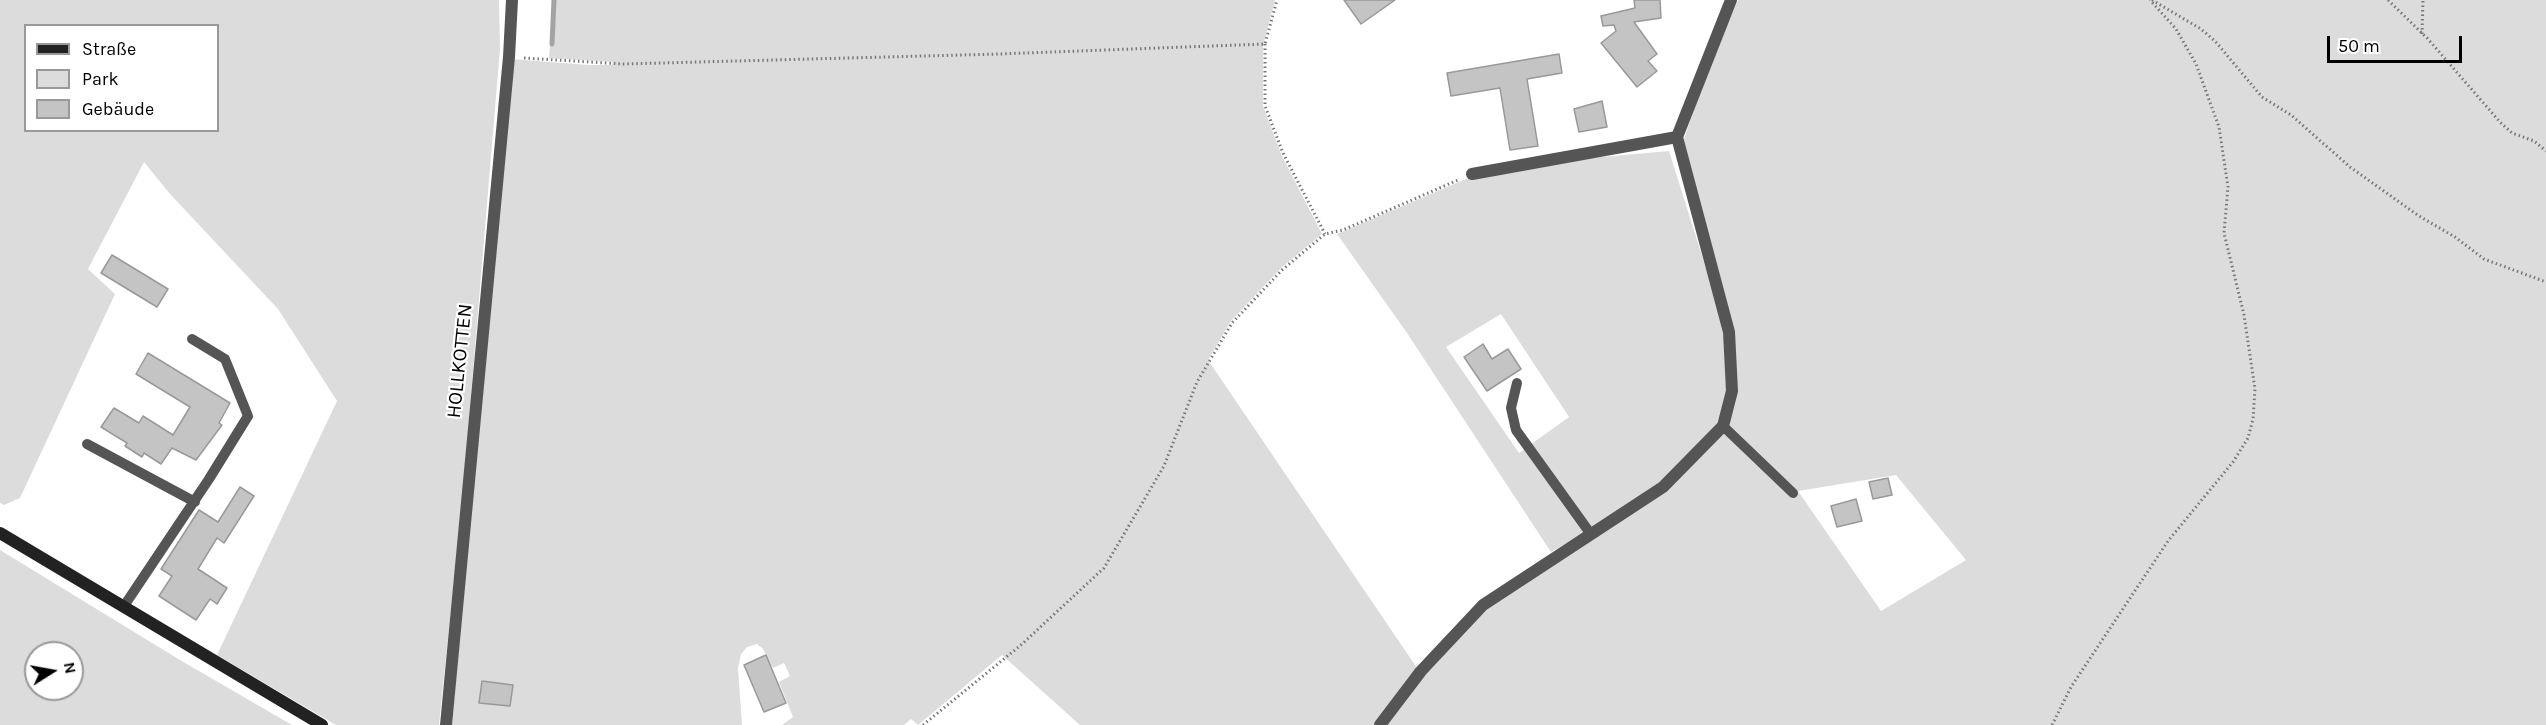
<!DOCTYPE html>
<meta charset="utf-8">
<style>
body{margin:0}
#map{position:relative;width:2546px;height:725px;overflow:hidden;background:#fff;font-family:Karla,sans-serif}
canvas{display:block}
.legend{position:absolute;left:24px;top:24px;width:195px;height:108px;box-sizing:border-box;background:#fff;border:2px solid #999;margin:0;padding:8px 10px;list-style:none;font-size:18px;color:#000}
.legend li{display:flex;align-items:center;gap:12px;height:30px}
.legend b{width:30px;border:2px solid #999}
.north{position:absolute;left:24px;top:641px;width:60px;height:60px;box-sizing:border-box;background:#fff;border:2px solid #999;border-radius:50%;rotate:79deg;font-size:16px;font-weight:700;line-height:24px;text-align:center;color:#000}
.north::after{content:'';display:block;margin:auto;width:21px;height:27px;background:#000;clip-path:polygon(50% 0,100% 100%,50% 72%,0 100%)}
.scale{position:absolute;left:2327px;top:36px;width:135px;height:27px;box-sizing:border-box;border:3px solid #000;border-top:0;padding-left:8px;font-size:18px;line-height:21px;white-space:nowrap;color:#000;-webkit-text-stroke:4px #fff;paint-order:stroke}
</style>
<div id="map">
<canvas width="2546" height="725"></canvas>
<ul class="legend">
<li><b style="height:8px;background:#222"></b>Straße</li>
<li><b style="height:16px;background:#dcdcdc"></b>Park</li>
<li><b style="height:16px;background:#c4c4c4"></b>Gebäude</li>
</ul>
<div class="north">N</div>
<div class="scale">50 m</div>
</div>
<script>
const ctx = document.querySelector('canvas').getContext('2d');
ctx.lineJoin = 'round';
function paint(path, color) { ctx.fillStyle = color; ctx.fill(path, 'evenodd'); }
const shape = rows => new Path2D(rows.map(r => 'M' + r).join(''));
function trace(path, color, width, dash) { ctx.strokeStyle = color; ctx.lineWidth = width; ctx.lineCap = dash ? 'butt' : 'round'; ctx.setLineDash(dash || []); ctx.stroke(path); }
function write(font, color, halo, rows, align = 'center') {
  ctx.font = font + ' Karla,sans-serif'; ctx.lineWidth = 4.5; ctx.setLineDash([]); ctx.textBaseline = 'middle'; ctx.strokeStyle = halo; ctx.fillStyle = color; for (const [text, x, y, turn = 0] of rows) {
    ctx.save(); ctx.translate(x, y); ctx.rotate((+turn || 0) * Math.PI / 180); ctx.textAlign = isNaN(turn) ? turn : align; if (halo) ctx.strokeText(text, 0, 0); ctx.fillText(text, 0, 0); ctx.restore();
  }
}
paint(shape([
 [0,0,499,0,500,49,462,502,439,725,336,725,217,655,337,401,278,309,170,194,144,162,88,269,115,294,20,498,4,505,0,503],
 [26,26,218,26,218,130,26,130],
 [556,0,1275,0,1263,46,1263,106,1282,156,1322,234,1281,268,1231,321,1208,360,1417,668,1373,725,1080,725,1002,655,918,725,911,719,904,725,782,725,793,717,779,682,790,676,784,663,773,668,763,649,757,644,747,647,741,654,738,668,742,725,452,725,511,59,589,65,612,65,613,62,549,58,550,45,554,45],
 [1738,0,2546,0,2546,725,1384,725,1424,673,1484,608,1663,491,1727,425,1732,331,1682,145,1703,83],
 [1896,475,1966,560,1881,611,1798,491],
 [1669,151,1726,332,1728,391,1720,425,1661,483,1591,529,1530,445,1569,417,1501,314,1446,347,1519,453,1526,448,1586,532,1551,552,1407,333,1337,234,1473,176,1568,160],
 [0,550,180,660,292,725,0,725],
 [36,653,72,653,72,689,36,689]
]), '#dcdcdc');
trace(shape([
 [552,44,554,0]
]), '#a3a3a3', 5);
const building = shape([
 [1344,0,1395,0,1361,24,1344,0],
 [1634,0,1660,0,1661,18,1634,22,1657,54,1648,61,1657,71,1637,87,1601,43,1616,31,1614,25,1603,26,1601,16,1635,8,1634,0],
 [1559,54,1562,73,1527,79,1538,146,1510,150,1500,88,1451,96,1447,73,1559,54],
 [1602,101,1607,127,1579,132,1574,109,1602,101],
 [112,255,168,289,157,307,101,273,112,255],
 [1483,344,1492,359,1508,349,1521,369,1487,391,1464,357,1483,344],
 [148,353,230,403,219,423,222,425,196,460,172,448,161,464,144,453,142,457,125,446,127,443,101,427,114,408,139,423,143,416,173,435,190,407,136,374,148,353],
 [1888,478,1892,495,1873,499,1869,482,1888,478],
 [240,487,254,496,224,543,217,538,198,569,227,588,217,604,210,599,196,620,159,596,172,576,161,569,199,510,218,522,240,487],
 [1856,499,1862,521,1837,527,1831,506,1856,499],
 [766,655,786,703,764,712,744,665,766,655],
 [482,681,513,685,510,706,479,703,482,681]
]);
paint(building, '#c4c4c4');
trace(building, '#999', 1.5);
trace(shape([
 [2152,0,2201,29,2215,41,2262,97,2291,115,2350,167,2419,216,2455,237,2484,259,2546,282],
 [2388,0,2427,38,2500,122,2512,133,2534,141,2546,151],
 [2422,34,2423,0],
 [1265,44,1265,106,1283,153,1325,234],
 [524,58,623,64,999,54,1265,44,1277,0],
 [923,725,1021,645,1104,568,1164,466,1197,382,1232,323,1282,270,1325,234,1343,230,1458,180],
 [2052,725,2071,687,2168,541,2233,462,2248,438,2253,419,2255,389,2244,315,2224,233,2228,187,2219,127,2196,64,2176,29,2150,0]
]), '#777', 3, [1.5, 3]);
trace(shape([
 [1517,383,1511,408,1516,430,1590,533],
 [1723,426,1793,493],
 [87,444,195,502],
 [124,606,209,479,248,416,225,359,192,339]
]), '#555', 10);
trace(shape([
 [1472,174,1677,137],
 [446,725,509,57,512,0],
 [1380,725,1421,671,1483,605,1663,487,1723,426,1732,391,1729,332,1677,137,1731,0]
]), '#555', 12);
trace(shape([
 [0,533,322,725]
]), '#222', 12);
write('20px', '#000', '#fff', [
 ["HOLLKOTTEN",460,361,-84]
]);
</script>
